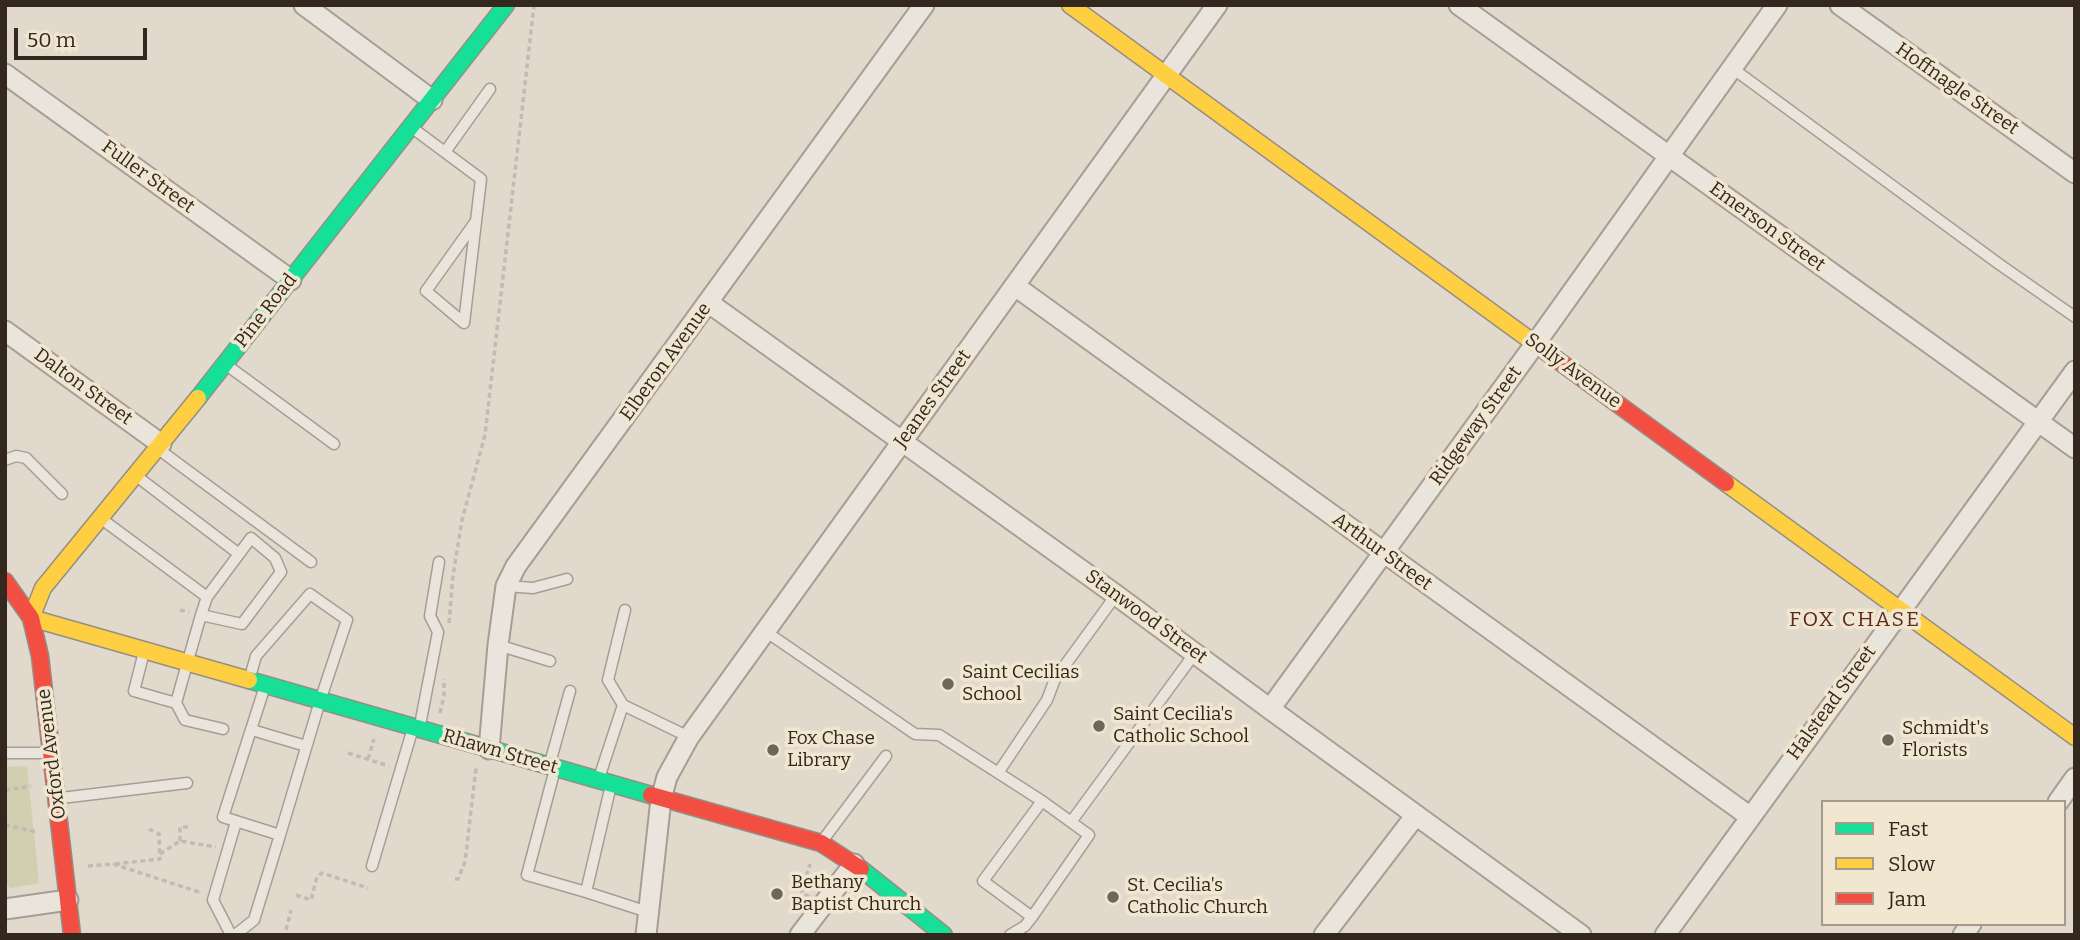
<!DOCTYPE html>
<style>
body{margin:0}
#map{position:relative;width:2080px;height:940px;overflow:hidden;background:#e1d9cb;font-family:Bitter,serif}
canvas{display:block}
.frame{position:absolute;inset:0;border:7px solid #33271e;pointer-events:none}
.legend{position:absolute;left:1821px;top:800px;width:245px;height:126px;box-sizing:border-box;background:#f1e7d1;border:2px solid #a59a89;margin:0;padding:9px 12px;list-style:none;font-size:21px;color:#33271e}
.legend li{display:flex;align-items:center;gap:14px;height:35px}
.legend b{width:35px;border:2px solid #a59a89}
.scale{position:absolute;left:14px;top:28px;width:133px;height:32px;box-sizing:border-box;border:4px solid #33271e;border-top:0;padding-left:9px;font-size:21px;line-height:24px;white-space:nowrap;color:#33271e;-webkit-text-stroke:5px #f1e7d1;paint-order:stroke}
</style>
<div id="map">
<canvas width="2080" height="940"></canvas>
<div class="frame"></div>
<ul class="legend">
<li><b style="height:9px;background:#16e098"></b>Fast</li>
<li><b style="height:9px;background:#ffcf43"></b>Slow</li>
<li><b style="height:9px;background:#f24e42"></b>Jam</li>
</ul>
<div class="scale">50 m</div>
</div>
<script>
const ctx = document.querySelector('canvas').getContext('2d');
ctx.lineJoin = 'round';
function paint(path, color) { ctx.fillStyle = color; ctx.fill(path, 'evenodd'); }
const shape = rows => new Path2D(rows.map(r => 'M' + r).join(''));
function trace(path, color, width, dash) { ctx.strokeStyle = color; ctx.lineWidth = width; ctx.lineCap = dash ? 'butt' : 'round'; ctx.setLineDash(dash || []); ctx.stroke(path); }
function write(font, color, halo, rows, align = 'center') {
  ctx.font = font + ' Bitter,serif'; ctx.lineWidth = 7; ctx.setLineDash([]); ctx.textBaseline = 'middle'; ctx.strokeStyle = halo; ctx.fillStyle = color; for (const [text, x, y, turn = 0] of rows) {
    ctx.save(); ctx.translate(x, y); ctx.rotate((+turn || 0) * Math.PI / 180); ctx.textAlign = isNaN(turn) ? turn : align; if (halo) ctx.strokeText(text, 0, 0); ctx.fillText(text, 0, 0); ctx.restore();
  }
}
paint(shape([
 [27,766,39,883,11,888,5,884,5,767]
]), '#d0cfaf');
const lane = shape([
 [1732,68,1999,264,2075,317],
 [411,127,481,179,464,323,426,291,476,221],
 [445,152,490,89],
 [228,366,334,444],
 [161,451,311,562],
 [5,460,16,456,26,458,62,494],
 [139,478,239,554],
 [103,520,207,597],
 [506,586,533,588,567,579],
 [765,631,915,734,939,735,1042,801],
 [498,645,550,661],
 [144,652,134,691,176,703,185,720,223,729],
 [250,677,256,656,310,594,347,620,320,701,280,835,223,817,265,686],
 [176,703,187,664,201,615,207,597,251,538,275,558,281,572,242,624,201,615],
 [623,705,608,680,625,610],
 [420,725,438,632,430,616,439,562],
 [252,730,306,746],
 [5,753,48,753],
 [550,763,570,691],
 [555,769,527,875,586,892],
 [998,773,1047,700,1055,679,1116,595],
 [599,778,623,705,689,737],
 [611,785,586,892,648,912],
 [61,798,187,783],
 [1071,822,1195,653],
 [823,840,886,756],
 [372,866,413,728],
 [231,935,213,900,236,822],
 [235,935,254,920,280,835],
 [1010,935,1025,926,1032,917,1089,835,1042,801,983,881,1032,917]
]);
const street = shape([
 [304,5,432,100],
 [1459,5,2075,448],
 [1840,5,2075,173],
 [5,74,291,280],
 [1015,286,1749,816],
 [709,303,1116,595,1270,709,1581,935],
 [5,331,161,444],
 [1270,709,1535,344,1777,5],
 [489,749,498,645,506,586,516,566,924,5],
 [2058,802,2075,778],
 [5,909,68,900],
 [646,935,661,799,667,777,689,737,1217,5],
 [800,935,854,864],
 [1324,935,1416,815],
 [1665,935,2075,371],
 [1963,935,1971,924]
]);
const fast = shape([
 [198,398,506,5],
 [249,680,651,795],
 [861,869,944,935]
]);
const slow = shape([
 [1070,5,1556,359],
 [198,398,43,588,31,618,249,680],
 [1726,483,2075,737]
]);
const jam = shape([
 [1556,359,1726,483],
 [5,581,31,618,40,656,72,935],
 [651,795,821,843,861,869]
]);
trace(lane, '#a69e94', 13);
trace(street, '#a69e94', 23);
trace(fast, '#958e85', 19);
trace(slow, '#958e85', 19);
trace(jam, '#958e85', 19);
trace(shape([
 [180,610,189,612],
 [449,623,453,576,462,520,485,435,534,5],
 [440,713,444,696,444,679],
 [348,753,389,766],
 [368,759,374,739],
 [5,790,31,786],
 [5,825,37,832],
 [180,841,180,827,190,827],
 [160,854,180,841,216,847],
 [115,864,160,859,159,834,149,829],
 [88,866,113,864,202,893],
 [455,879,458,879,465,862,476,768],
 [296,895,311,900,317,877,322,873,368,888],
 [809,897,802,892,810,864],
 [286,930,291,910]
]), '#c2bbb3', 3.5, [5, 3.5]);
trace(lane, '#eae5dc', 10);
trace(street, '#eae5dc', 19);
trace(fast, '#16e098', 16);
trace(slow, '#ffcf43', 16);
trace(jam, '#f24e42', 16);
for (const [x, y, r, color] of [
 [948,684,7,"#70655b"],
 [1099,726,7,"#70655b"],
 [1888,740,7,"#70655b"],
 [773,750,7,"#70655b"],
 [777,894,7,"#70655b"],
 [1113,897,7,"#70655b"]
]) { const dot = new Path2D(); dot.arc(x, y, r, 0, 2 * Math.PI); ctx.fillStyle = color; ctx.fill(dot); trace(dot, '#f1e7d1', 2.5); }
write('19px', '#33271e', '#f1e7d1', [
 ["Hoffnagle Street",1957,89,35],
 ["Fuller Street",148,177,36],
 ["Emerson Street",1767,227,36],
 ["Pine Road",266,311,-52],
 ["Elberon Avenue",666,362,-54],
 ["Solly Avenue",1573,371,36],
 ["Dalton Street",83,387,36],
 ["Jeanes Street",933,399,-54],
 ["Ridgeway Street",1476,426,-54],
 ["Arthur Street",1382,552,36],
 ["Stanwood Street",1146,617,36],
 ["Halstead Street",1832,703,-54],
 ["Rhawn Street",500,752,16],
 ["Oxford Avenue",52,754,-97]
]);
write('19px', '#33271e', '#f1e7d1', [
 ["Saint Cecilias",962,673],
 ["School",962,695],
 ["Saint Cecilia's",1113,715],
 ["Catholic School",1113,737],
 ["Schmidt's",1902,729],
 ["Florists",1902,751],
 ["Fox Chase",787,739],
 ["Library",787,761],
 ["Bethany",791,883],
 ["Baptist Church",791,905],
 ["St. Cecilia's",1127,886],
 ["Catholic Church",1127,908]
], 'left');
ctx.letterSpacing = '2px';
write('21px', '#5b2b22', '#f1e7d1', [
 ["FOX CHASE",1855,620]
]);
ctx.letterSpacing = '0px';
</script>
